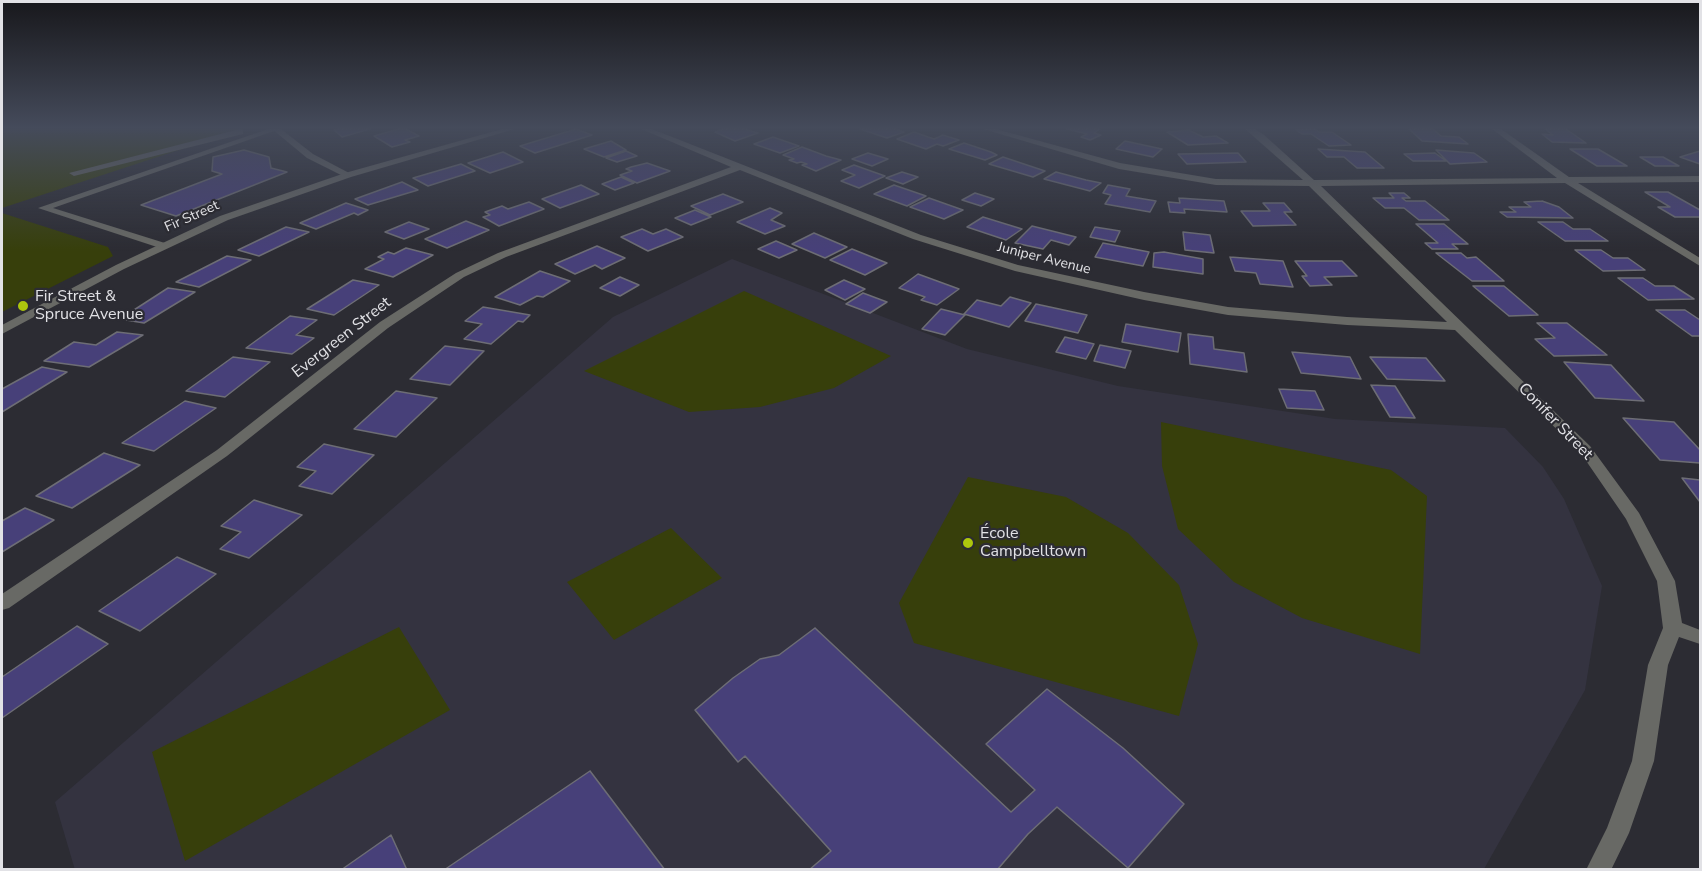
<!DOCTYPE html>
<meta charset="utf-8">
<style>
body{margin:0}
#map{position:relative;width:1702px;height:871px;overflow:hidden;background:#2c2c33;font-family:"Nunito Sans",sans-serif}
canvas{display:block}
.frame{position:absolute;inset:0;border:3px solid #e2e2e6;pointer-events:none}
</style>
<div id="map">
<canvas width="1702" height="871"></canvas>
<div class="frame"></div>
</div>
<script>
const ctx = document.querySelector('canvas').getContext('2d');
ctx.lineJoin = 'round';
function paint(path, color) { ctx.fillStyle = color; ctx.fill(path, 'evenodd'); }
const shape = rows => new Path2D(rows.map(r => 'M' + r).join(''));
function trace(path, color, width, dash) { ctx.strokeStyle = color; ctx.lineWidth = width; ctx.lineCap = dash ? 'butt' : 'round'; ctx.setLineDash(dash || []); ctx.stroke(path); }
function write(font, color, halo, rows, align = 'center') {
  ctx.font = font + ' "Nunito Sans",sans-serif'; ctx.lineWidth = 4.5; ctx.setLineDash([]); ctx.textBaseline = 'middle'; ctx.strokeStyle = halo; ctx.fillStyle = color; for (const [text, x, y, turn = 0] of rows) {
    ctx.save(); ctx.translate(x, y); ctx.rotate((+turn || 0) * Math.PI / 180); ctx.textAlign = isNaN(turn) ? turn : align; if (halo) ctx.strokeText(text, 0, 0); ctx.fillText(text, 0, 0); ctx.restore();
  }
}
paint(shape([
 [732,259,967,349,1118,386,1335,419,1505,428,1543,467,1564,499,1602,586,1585,690,1484,869,75,870,55,802,613,317]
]), '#343340');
paint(shape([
 [2,129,243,129,2,208],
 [2,213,108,247,113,256,2,312],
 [744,291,891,356,834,388,760,407,689,412,584,371],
 [1161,422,1391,470,1427,496,1420,654,1302,618,1234,582,1178,529,1162,466],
 [968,477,1066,497,1128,533,1179,585,1198,644,1179,716,914,643,899,603],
 [671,528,722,578,614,640,567,582],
 [399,627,450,710,185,861,152,752]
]), '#373f0b');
const building = shape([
 [370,129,342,137,334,130,338,129,370,129],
 [398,129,406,129,419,136,405,140,410,142,392,147,374,136,398,129],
 [576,129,592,135,535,153,520,146,576,129],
 [723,129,745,129,758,133,735,141,715,132,723,129],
 [860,129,896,129,904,132,887,138,860,129],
 [1067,129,1100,129,1094,133,1101,135,1090,140,1081,137,1087,134,1067,129],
 [1315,129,1319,132,1332,132,1351,145,1329,146,1311,134,1302,134,1296,130,1315,129],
 [1409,129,1433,129,1441,136,1459,137,1468,144,1422,141,1409,129],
 [1545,129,1566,129,1586,143,1552,142,1542,134,1553,135,1545,129],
 [1189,130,1203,137,1216,136,1228,143,1188,145,1167,132,1189,130],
 [914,132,934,139,943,135,959,140,943,146,937,144,926,149,897,139,914,132],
 [773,137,799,146,780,153,754,144,773,137],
 [611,141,626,150,604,157,584,149,611,141],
 [1125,141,1162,149,1153,157,1116,149,1125,141],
 [964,143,991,152,997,155,985,160,949,149,964,143],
 [802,147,826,156,841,160,816,171,802,165,807,164,801,162,797,163,789,160,794,159,783,155,802,147],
 [1318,149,1365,152,1384,168,1357,168,1344,157,1327,157,1318,149],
 [1570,149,1598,149,1627,166,1597,166,1570,149],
 [244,150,269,157,271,168,287,172,176,216,141,205,222,174,212,171,213,157,244,150],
 [1436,150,1474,153,1487,162,1450,164,1436,150],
 [626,151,637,156,617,162,606,158,626,151],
 [1700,151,1700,164,1680,157,1700,151],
 [503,152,523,162,490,173,468,163,503,152],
 [868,153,888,159,872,166,852,159,868,153],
 [1238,153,1246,162,1187,164,1178,154,1238,153],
 [1435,153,1446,161,1413,161,1404,154,1435,153],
 [1003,157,1045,171,1033,177,989,164,1003,157],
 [1640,157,1663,157,1679,166,1655,166,1640,157],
 [647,163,670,171,637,183,620,175,632,171,626,169,631,167,647,163],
 [461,164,475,171,428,186,413,178,461,164],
 [854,165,885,176,859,188,841,181,855,175,842,170,854,165],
 [902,172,918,177,903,184,886,178,902,172],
 [1056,172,1086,180,1101,183,1090,191,1044,179,1056,172],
 [621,177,634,183,615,190,602,184,621,177],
 [402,182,418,190,368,205,355,199,402,182],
 [581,185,599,194,560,208,542,199,581,185],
 [894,185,926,196,907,206,874,194,894,185],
 [1108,185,1130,189,1126,196,1156,201,1150,212,1105,204,1111,195,1103,193,1108,185],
 [1645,192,1668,192,1700,210,1700,217,1675,217,1658,207,1670,207,1645,192],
 [975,193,994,199,981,206,962,200,975,193],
 [1389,193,1404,193,1410,198,1402,198,1406,201,1425,201,1449,220,1419,220,1404,208,1385,208,1373,198,1394,198,1389,193],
 [723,194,743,202,710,215,691,206,723,194],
 [929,198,963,210,944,219,910,207,929,198],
 [1179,198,1224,201,1227,212,1184,209,1185,213,1170,212,1168,202,1180,203,1179,198],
 [1542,201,1559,207,1573,218,1507,217,1500,212,1516,212,1509,207,1531,207,1524,202,1542,201],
 [529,202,544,209,499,226,483,217,490,215,485,212,502,206,508,209,529,202],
 [346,203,368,210,358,215,354,213,316,229,300,223,346,203],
 [1263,203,1284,203,1292,212,1284,212,1296,225,1253,226,1241,211,1270,211,1263,203],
 [770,208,782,213,771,220,785,226,765,234,737,222,770,208],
 [695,210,711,217,691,225,675,218,695,210],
 [983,217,1022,229,1006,240,967,227,983,217],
 [466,221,489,230,447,248,425,239,466,221],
 [409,222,429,229,404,239,385,232,409,222],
 [1538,222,1563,222,1573,229,1590,229,1608,241,1565,241,1538,222],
 [1416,224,1444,224,1468,244,1452,244,1458,249,1432,249,1425,243,1438,243,1416,224],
 [1032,226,1076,237,1069,245,1051,240,1043,249,1015,243,1032,226],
 [286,227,309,232,259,256,238,250,286,227],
 [1095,227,1120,231,1115,242,1090,237,1095,227],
 [642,229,653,234,666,229,683,237,648,251,621,237,642,229],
 [1183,232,1210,235,1214,253,1185,250,1183,232],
 [814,233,847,247,825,258,792,244,814,233],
 [776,241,797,250,779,258,758,249,776,241],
 [1103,243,1149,252,1143,266,1095,257,1103,243],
 [597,246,625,258,602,269,595,265,575,274,555,264,597,246],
 [406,248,433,255,393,277,365,269,384,259,378,257,388,252,394,254,406,248],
 [852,249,887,263,865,275,830,260,852,249],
 [1575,250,1601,250,1613,258,1628,258,1645,270,1603,271,1575,250],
 [1164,252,1203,259,1203,274,1153,267,1154,253,1164,252],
 [1436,253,1461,253,1467,258,1476,257,1504,281,1472,281,1436,253],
 [227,256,251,260,199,287,176,282,227,256],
 [1230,257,1283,261,1293,287,1260,284,1256,273,1235,271,1230,257],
 [1295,261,1342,261,1357,276,1324,277,1332,285,1310,286,1302,276,1307,276,1295,261],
 [540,271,570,281,543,297,537,296,520,305,495,297,540,271],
 [918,274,959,289,937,305,921,300,925,297,899,288,918,274],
 [620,277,639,285,620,296,600,288,620,277],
 [1618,278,1643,278,1655,286,1674,286,1694,299,1648,300,1618,278],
 [353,280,379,285,334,315,307,309,353,280],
 [844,280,865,289,845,300,825,290,844,280],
 [1473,286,1504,286,1538,315,1509,316,1473,286],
 [168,288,195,292,144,323,120,319,168,288],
 [863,293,887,302,870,313,846,304,863,293],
 [1010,297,1031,303,1009,327,964,314,977,300,1001,306,1010,297],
 [1036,304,1087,315,1078,333,1025,321,1036,304],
 [483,307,530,315,523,322,518,321,491,344,464,339,482,324,465,321,483,307],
 [941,309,965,315,945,335,922,329,941,309],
 [1656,310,1685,310,1700,320,1700,336,1692,336,1656,310],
 [290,316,317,320,296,335,314,338,292,354,246,348,290,316],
 [1537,323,1567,323,1607,355,1554,356,1535,339,1555,338,1537,323],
 [1126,324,1181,333,1178,352,1122,342,1126,324],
 [117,332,143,335,89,367,44,361,74,342,96,345,117,332],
 [1188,334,1213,337,1214,349,1244,353,1247,372,1190,364,1188,334],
 [1065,337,1094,344,1086,359,1056,352,1065,337],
 [1100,345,1131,351,1125,368,1094,361,1100,345],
 [445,346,484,351,450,385,410,379,445,346],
 [1292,352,1350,357,1361,379,1301,373,1292,352],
 [233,357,270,362,225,397,186,391,233,357],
 [1370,357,1426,358,1445,381,1387,379,1370,357],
 [1564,362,1611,365,1644,401,1595,398,1564,362],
 [42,367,67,372,2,412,2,389,42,367],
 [1371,385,1395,386,1415,418,1390,417,1371,385],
 [1279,389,1315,391,1324,410,1287,408,1279,389],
 [396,391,437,398,396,437,354,429,396,391],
 [185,401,216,408,154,451,122,443,185,401],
 [1623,418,1674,422,1700,450,1700,463,1660,460,1623,418],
 [324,444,374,455,332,494,299,486,316,471,297,467,324,444],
 [104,453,140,465,72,508,36,496,104,453],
 [1682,478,1700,480,1700,502,1682,478],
 [254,500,302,515,249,558,220,549,241,532,221,526,254,500],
 [25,508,54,520,2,552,2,521,25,508],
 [177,557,216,574,140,631,99,611,177,557],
 [77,626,108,644,2,718,2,677,77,626],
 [815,628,1011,812,1035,790,986,744,1047,689,1123,748,1184,804,1128,868,1057,807,1028,834,997,870,809,870,831,851,745,756,738,762,695,710,733,678,760,659,779,655,815,628],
 [590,771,665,870,444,870,590,771],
 [391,835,407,870,341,870,391,835]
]);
paint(building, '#474079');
trace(building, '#6d6d75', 1.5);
paint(shape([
 [240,129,243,130,243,134,74,176,69,173,240,129],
 [268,129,280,129,53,208,168,244,168,248,160,248,38,208,268,129]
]), '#686965');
paint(shape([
 [272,129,281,129,313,154,353,175,345,177,307,158,272,129],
 [641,129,652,129,921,235,1018,265,1144,292,1228,307,1347,317,1447,322,1309,186,1216,185,1119,169,983,129,996,129,1120,163,1216,179,1303,180,1245,129,1255,129,1263,134,1314,180,1557,178,1492,129,1501,129,1569,177,1700,176,1700,182,1578,183,1700,258,1700,266,1565,183,1321,186,1590,446,1639,513,1675,581,1682,623,1700,630,1700,644,1679,637,1668,665,1654,761,1629,833,1611,870,1586,870,1607,828,1632,761,1648,665,1663,628,1657,581,1626,519,1580,452,1455,330,1347,325,1228,315,1144,300,1015,271,913,239,740,170,506,257,464,277,388,328,227,456,9,608,2,610,2,594,217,450,380,322,456,273,498,253,731,167,641,129]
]), '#686965');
paint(shape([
 [502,129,515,129,351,177,228,220,124,269,2,334,2,325,116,265,220,216,345,173,502,129]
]), '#686965');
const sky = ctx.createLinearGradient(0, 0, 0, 251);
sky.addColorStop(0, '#18181c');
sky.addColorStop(0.51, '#454b5b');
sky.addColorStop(1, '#454b5b00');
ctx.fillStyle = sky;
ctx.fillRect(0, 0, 1702, 251);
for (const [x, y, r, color] of [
 [23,306,6,"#adc60d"],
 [968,543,6,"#adc60d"]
]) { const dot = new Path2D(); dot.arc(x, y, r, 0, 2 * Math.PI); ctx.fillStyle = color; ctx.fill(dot); trace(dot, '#2c2c33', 2); }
write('14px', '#e2e2e6', '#2c2c33', [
 ["Fir Street",192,217,-24],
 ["Juniper Avenue",1044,259,14]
]);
write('16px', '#e2e2e6', '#2c2c33', [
 ["Fir Street &",35,297],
 ["Spruce Avenue",35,315],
 ["École",980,534],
 ["Campbelltown",980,552]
], 'left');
write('16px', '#e2e2e6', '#2c2c33', [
 ["Evergreen Street",342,338,-38],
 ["Conifer Street",1555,422,46]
]);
</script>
